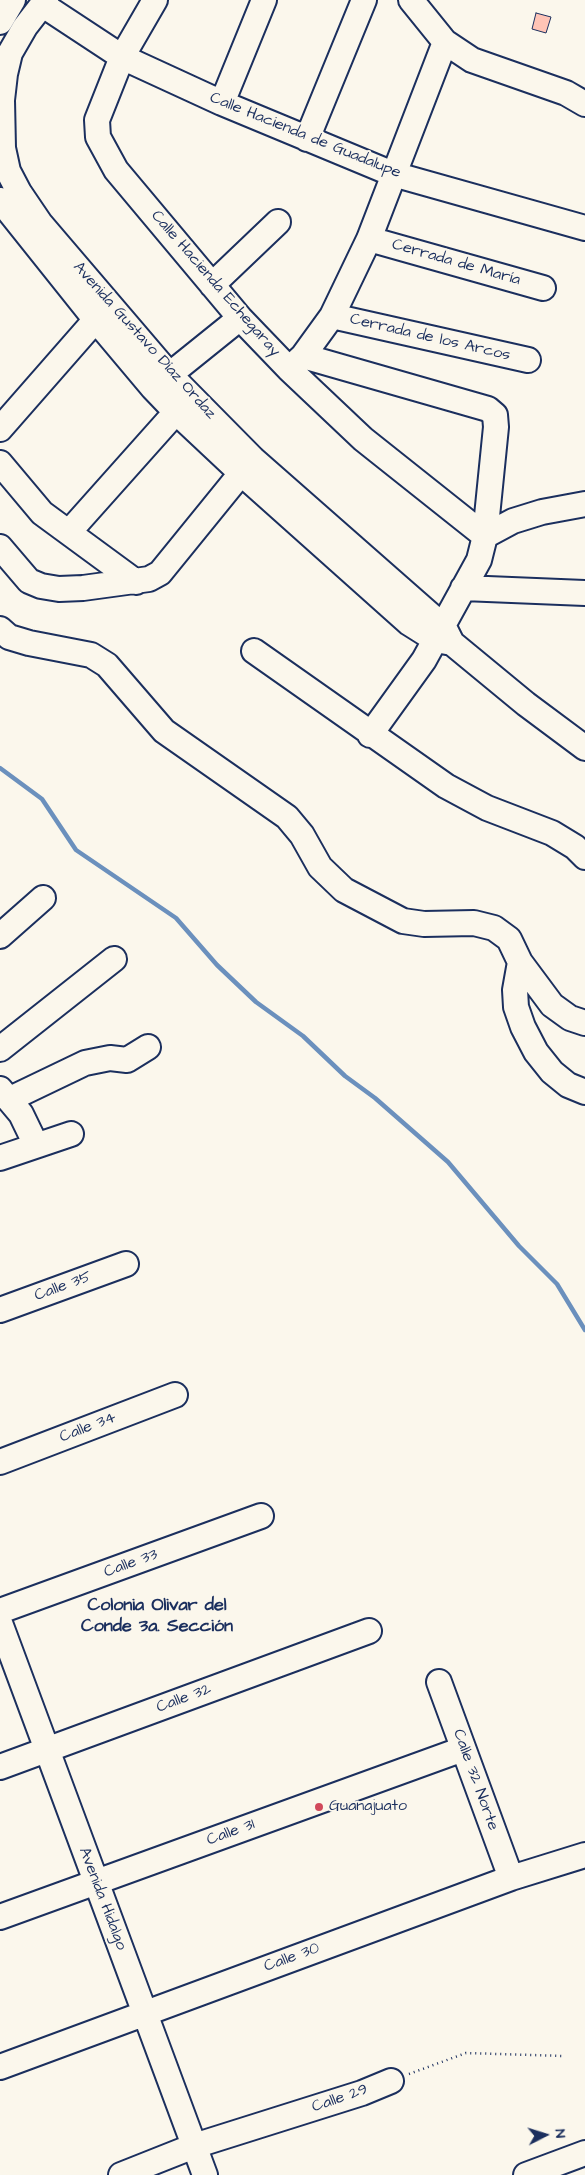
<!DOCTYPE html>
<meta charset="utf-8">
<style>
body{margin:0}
#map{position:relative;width:585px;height:2175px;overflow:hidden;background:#fbf7ec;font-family:"Architects Daughter",sans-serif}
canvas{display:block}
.north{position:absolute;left:520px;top:2110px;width:50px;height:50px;-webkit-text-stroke:4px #fbf7ec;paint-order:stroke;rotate:85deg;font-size:14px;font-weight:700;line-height:20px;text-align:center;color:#1b2f5e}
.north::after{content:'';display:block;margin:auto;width:18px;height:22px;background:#1b2f5e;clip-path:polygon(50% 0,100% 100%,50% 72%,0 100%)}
</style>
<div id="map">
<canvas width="585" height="2175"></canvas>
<div class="north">N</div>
</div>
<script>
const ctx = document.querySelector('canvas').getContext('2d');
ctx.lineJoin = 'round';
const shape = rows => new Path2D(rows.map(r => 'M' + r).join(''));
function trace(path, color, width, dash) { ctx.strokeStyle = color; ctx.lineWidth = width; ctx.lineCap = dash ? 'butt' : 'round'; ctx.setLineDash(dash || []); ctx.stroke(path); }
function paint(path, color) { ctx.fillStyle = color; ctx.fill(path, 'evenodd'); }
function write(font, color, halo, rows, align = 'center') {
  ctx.font = font + ' "Architects Daughter",sans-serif'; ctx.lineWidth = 4; ctx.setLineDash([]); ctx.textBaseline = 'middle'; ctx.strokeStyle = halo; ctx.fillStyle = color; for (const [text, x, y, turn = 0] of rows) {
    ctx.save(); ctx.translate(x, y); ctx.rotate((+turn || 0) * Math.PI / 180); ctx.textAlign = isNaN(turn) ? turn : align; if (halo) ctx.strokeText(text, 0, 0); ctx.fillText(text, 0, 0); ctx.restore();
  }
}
trace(shape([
 [0,768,42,799,76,850,176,918,217,965,256,1002,303,1036,345,1076,375,1098,448,1162,519,1246,557,1284,585,1330]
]), '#6b90bd', 4.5);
const building = shape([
 [536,13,551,17,546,33,532,29,536,13]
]);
paint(building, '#ffc4b6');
trace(building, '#1b2f5e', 1);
const minor = shape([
 [46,0,25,27,10,53,5,74,2,100,3,148,8,171,19,192,40,223,169,374,253,459,444,627,452,643,526,704,585,748],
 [155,0,122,57,97,120,98,137,116,170,240,318,289,369,363,439,485,536],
 [411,0,445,42,472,60,566,93,585,104],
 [43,5,122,57,222,103,393,174,585,228],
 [0,22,13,0],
 [222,103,264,0],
 [307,139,364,0],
 [0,200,95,319,153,388,176,412,241,473,409,623,436,640,452,643],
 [369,239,543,288],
 [212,285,278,222],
 [332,316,528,360],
 [303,356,332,316,369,239,445,42],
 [289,369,303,356,488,409,495,415,496,427,485,536,479,560,424,660,370,735],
 [158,384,240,318],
 [0,429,106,308],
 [0,463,42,513,136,582],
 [69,532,176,412,189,405],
 [485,536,513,521,542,512,585,504],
 [0,547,29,581,41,586,59,589,83,588,149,579,160,573,251,461],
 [463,588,585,593],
 [0,629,9,637,29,643,91,655,107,665,164,731,287,817,302,835,320,867,344,890,403,921,424,924,474,923,494,928,509,939,520,962,552,1005,570,1018,585,1023],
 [254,651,446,786,487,808,552,833,575,847,585,857],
 [0,936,43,898],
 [520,962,515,990,516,1007,523,1027,536,1052,552,1072,568,1085,585,1092],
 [0,1049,114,959],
 [0,1089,21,1114,36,1145],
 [10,1099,85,1063,110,1058,127,1060,148,1047],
 [0,1158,71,1134],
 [0,1310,126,1264],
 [0,1462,175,1395],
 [0,1611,261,1516],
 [0,1623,205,2175],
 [439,1682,511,1878],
 [0,1767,369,1631],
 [0,1917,463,1749],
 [0,2067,511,1878,585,1855],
 [121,2175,194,2146,362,2093,391,2081],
 [526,2175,585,2153]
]);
trace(minor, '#1b2f5e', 28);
trace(shape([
 [409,2074,466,2053,564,2056]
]), '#1b2f5e', 2.5, [1, 4]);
trace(minor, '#fbf7ec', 24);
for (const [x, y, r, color] of [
 [319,1807,5,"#d1495b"]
]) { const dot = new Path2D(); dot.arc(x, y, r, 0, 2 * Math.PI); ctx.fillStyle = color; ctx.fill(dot); trace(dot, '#fbf7ec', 2); }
write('16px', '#1b2f5e', '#fbf7ec', [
 ["Calle Hacienda de Guadalupe",305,136,22],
 ["Cerrada de María",456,263,16],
 ["Calle Hacienda Echegaray",215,284,49],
 ["Cerrada de los Arcos",430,338,13],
 ["Avenida Gustavo Díaz Ordaz",144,341,48],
 ["Calle 35",63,1287,-20],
 ["Calle 34",88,1428,-21],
 ["Calle 33",131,1564,-20],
 ["Calle 32",184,1699,-20],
 ["Calle 32 Norte",475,1780,70],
 ["Calle 31",231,1833,-20],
 ["Avenida Hidalgo",102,1899,69],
 ["Calle 30",292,1958,-20],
 ["Calle 29",340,2099,-19]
]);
write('16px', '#1b2f5e', '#fbf7ec', [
 ["Guanajuato",329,1807]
], 'left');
write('bold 18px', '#1b2f5e', '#fbf7ec', [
 ["Colonia Olivar del",157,1606],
 ["Conde 3a. Sección",157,1627]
]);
</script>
